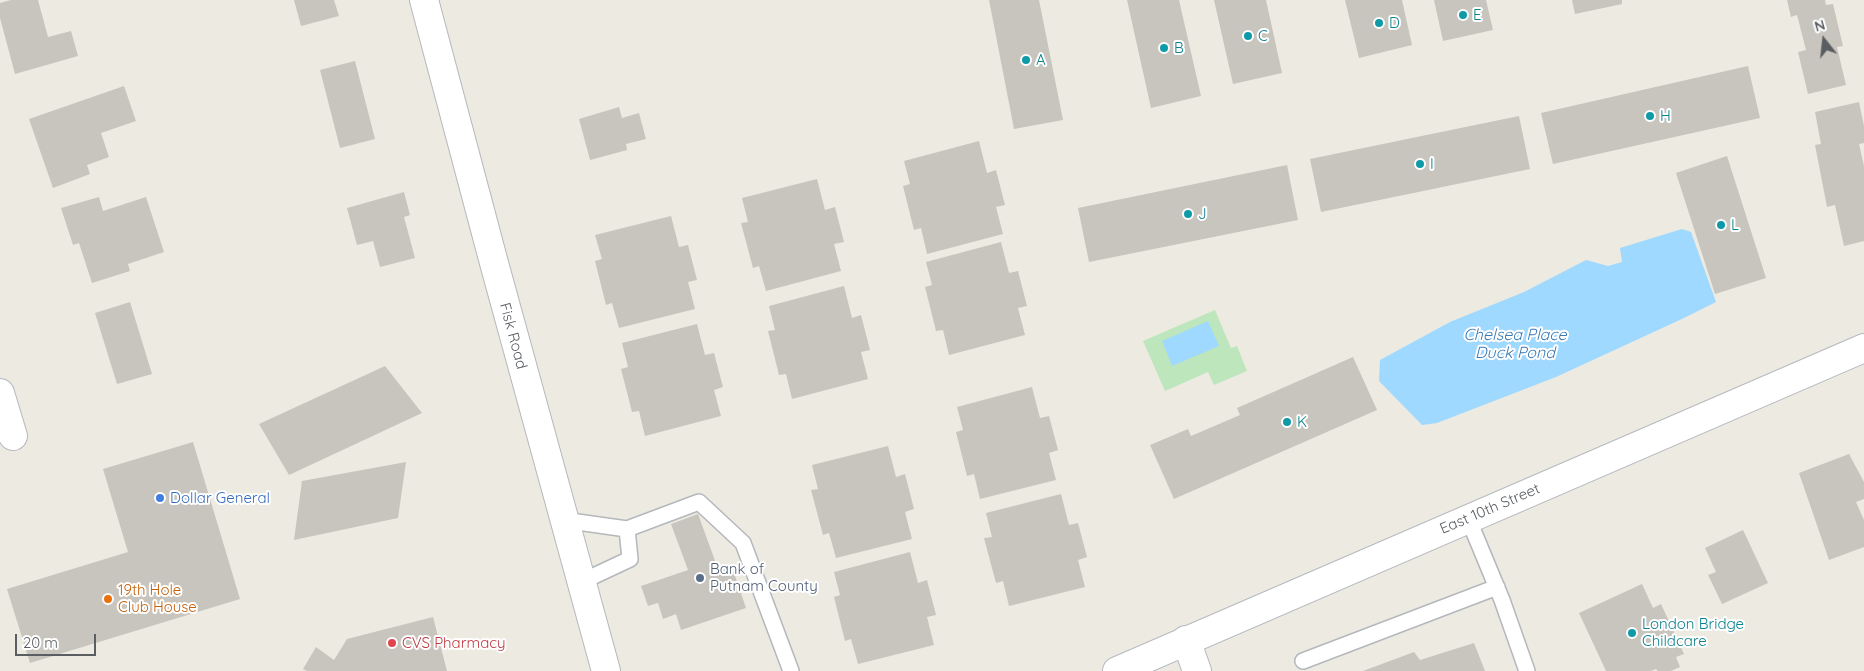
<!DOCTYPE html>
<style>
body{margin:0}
#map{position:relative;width:1864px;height:671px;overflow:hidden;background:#edeae1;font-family:Quicksand,sans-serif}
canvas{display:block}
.north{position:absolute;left:1799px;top:15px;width:50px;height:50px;-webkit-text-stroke:4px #fff;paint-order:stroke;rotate:344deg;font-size:14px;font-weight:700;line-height:20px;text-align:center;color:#5a5e63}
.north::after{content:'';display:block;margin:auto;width:18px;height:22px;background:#5a5e63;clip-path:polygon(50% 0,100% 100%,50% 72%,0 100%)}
.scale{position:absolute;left:15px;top:634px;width:81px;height:22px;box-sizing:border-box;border:2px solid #5a5e63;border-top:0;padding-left:6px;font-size:15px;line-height:18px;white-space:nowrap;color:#5a5e63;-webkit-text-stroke:4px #fff;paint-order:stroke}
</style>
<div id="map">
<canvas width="1864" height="671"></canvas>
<div class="north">N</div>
<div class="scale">20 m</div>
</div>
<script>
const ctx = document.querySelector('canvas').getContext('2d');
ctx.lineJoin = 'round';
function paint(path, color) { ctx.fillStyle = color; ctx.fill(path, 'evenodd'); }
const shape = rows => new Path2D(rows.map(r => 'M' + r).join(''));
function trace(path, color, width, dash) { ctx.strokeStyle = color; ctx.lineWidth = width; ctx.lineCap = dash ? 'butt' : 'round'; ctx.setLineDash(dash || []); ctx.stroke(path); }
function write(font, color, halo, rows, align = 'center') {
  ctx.font = font + ' Quicksand,sans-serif'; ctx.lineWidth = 4; ctx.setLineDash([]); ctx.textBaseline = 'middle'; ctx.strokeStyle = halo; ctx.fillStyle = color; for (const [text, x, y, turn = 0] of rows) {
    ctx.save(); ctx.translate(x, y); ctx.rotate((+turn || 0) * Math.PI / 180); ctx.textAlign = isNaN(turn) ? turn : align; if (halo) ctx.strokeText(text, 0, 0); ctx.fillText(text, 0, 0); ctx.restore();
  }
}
paint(shape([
 [1215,310,1231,348,1237,346,1247,371,1214,385,1208,372,1165,391,1143,341]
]), '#bee6bc');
paint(shape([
 [1682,229,1691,232,1716,302,1684,318,1556,377,1437,423,1422,425,1379,381,1380,360,1450,322,1524,292,1586,260,1608,266,1622,262,1620,248],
 [1208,321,1219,346,1172,366,1162,341]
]), '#9fd9ff');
paint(shape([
 [11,0,38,0,48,37,71,31,78,56,15,74,0,18,0,3],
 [294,0,334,0,339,16,301,26],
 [989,0,1039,0,1063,120,1014,129],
 [1127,0,1179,0,1201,96,1151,108],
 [1214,0,1266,0,1282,73,1233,84],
 [1345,0,1402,0,1412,45,1359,58],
 [1434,0,1486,0,1493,30,1443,41],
 [1572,0,1622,0,1622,4,1575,14],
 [1787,0,1825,0,1826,5,1833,4,1843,46,1837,47,1846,85,1808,94,1798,52,1806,50,1797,15,1791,17],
 [355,61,375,139,340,148,320,70],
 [1748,66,1760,118,1553,164,1541,113],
 [124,86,136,121,101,133,109,157,87,165,90,174,53,188,29,119],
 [1859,102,1864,126,1864,143,1859,144,1864,166,1864,241,1844,246,1835,205,1827,207,1815,145,1821,144,1815,112],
 [619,107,622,118,639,113,646,139,626,144,627,150,590,160,579,119],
 [1519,116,1530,169,1321,212,1310,159],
 [979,141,987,173,996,170,1005,205,996,207,1003,234,927,254,921,228,914,230,903,186,910,184,904,161],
 [1727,156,1766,278,1715,294,1676,173],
 [1287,165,1298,220,1089,262,1078,208],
 [817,179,825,210,835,207,844,242,834,244,841,271,766,291,759,266,753,268,741,223,748,222,742,198],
 [404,192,410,215,404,217,415,258,380,267,373,241,357,245,347,208],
 [99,197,103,211,146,197,164,252,128,264,130,271,92,283,79,243,73,245,61,208],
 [671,216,679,247,688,245,697,280,688,282,695,309,619,328,612,303,606,305,595,261,602,259,595,235],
 [1001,242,1009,273,1018,271,1027,306,1018,308,1025,335,949,355,943,330,936,331,925,287,932,285,926,262],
 [844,286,852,318,861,315,870,350,861,352,868,379,792,399,786,374,779,375,768,331,775,330,769,306],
 [130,302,152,374,117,384,95,313],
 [697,324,705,355,714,353,723,387,714,390,721,416,645,436,639,411,632,412,621,369,628,367,622,343],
 [1353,357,1377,410,1174,499,1150,445,1188,429,1191,436,1240,415,1237,408],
 [385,366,422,413,289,475,259,424],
 [1032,387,1040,418,1049,416,1058,450,1049,453,1056,480,980,499,974,474,967,476,956,432,963,430,957,407],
 [193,442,240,599,30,663,7,589,128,552,103,469],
 [888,446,896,477,905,474,914,509,905,512,912,539,836,558,829,533,823,535,811,490,818,489,812,465],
 [1849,454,1864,482,1864,499,1856,502,1864,520,1864,547,1829,560,1799,473],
 [406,462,398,518,294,540,302,481],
 [1061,494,1069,525,1078,523,1087,557,1078,560,1085,587,1009,606,1003,581,996,583,984,538,992,537,986,513],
 [698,514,718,569,731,564,746,608,681,630,676,614,663,619,658,603,648,606,641,586,688,570,671,524],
 [1743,530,1768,583,1722,604,1708,575,1716,572,1705,548],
 [910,552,918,583,927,580,936,615,927,617,934,645,858,664,851,639,845,641,834,597,840,595,834,572],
 [1642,584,1653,608,1661,604,1684,654,1676,657,1680,667,1671,671,1658,671,1656,669,1651,671,1606,671,1579,613],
 [433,617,447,671,307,671,303,669,316,647,334,660,347,639],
 [1474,643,1485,671,1363,671,1414,652,1420,660]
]), '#c8c5be');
const lane = shape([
 [1468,518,1502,600,1527,671],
 [563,520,627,529,699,502,743,543,791,671],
 [581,582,630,559,627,529],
 [1303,661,1497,587]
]);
const street = shape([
 [424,0,494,263,606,671],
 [0,393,13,436],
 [1186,640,1197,671]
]);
const secondary = shape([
 [1117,671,1864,348]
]);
trace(lane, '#b4b8bc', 18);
trace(street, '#b4b8bc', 30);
trace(secondary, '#b5b9bf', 30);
trace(lane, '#fff', 15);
trace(street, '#fff', 28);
trace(secondary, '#fff', 28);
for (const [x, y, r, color] of [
 [1463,15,5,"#0f9aa8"],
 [1379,23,5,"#0f9aa8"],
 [1248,36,5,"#0f9aa8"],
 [1164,48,5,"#0f9aa8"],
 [1026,60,5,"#0f9aa8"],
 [1650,116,5,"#0f9aa8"],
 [1420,164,5,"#0f9aa8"],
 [1188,214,5,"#0f9aa8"],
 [1721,225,5,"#0f9aa8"],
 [1287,422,5,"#0f9aa8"],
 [160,498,5,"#3f7fe0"],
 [700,578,5,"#5c6f8a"],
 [108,599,5,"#e8710a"],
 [1632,633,5,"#0f9aa8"],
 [392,643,5,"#e0444e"]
]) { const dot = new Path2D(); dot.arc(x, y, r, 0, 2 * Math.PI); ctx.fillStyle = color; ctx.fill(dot); trace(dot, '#fff', 2); }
write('15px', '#0d838f', '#fff', [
 ["E",1473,15],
 ["D",1389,23],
 ["C",1258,36],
 ["B",1174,48],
 ["A",1036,60],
 ["H",1660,116],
 ["I",1430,164],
 ["J",1198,214],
 ["L",1731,225],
 ["K",1297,422],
 ["London Bridge",1642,624],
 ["Childcare",1642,641]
], 'left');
write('15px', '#5a5e63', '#fff', [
 ["Fisk Road",513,336,75],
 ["East 10th Street",1490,509,-23]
]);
write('15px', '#366cbe', '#fff', [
 ["Dollar General",170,498]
], 'left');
write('15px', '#4e5e75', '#fff', [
 ["Bank of",710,569],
 ["Putnam County",710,586]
], 'left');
write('15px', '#c56008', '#fff', [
 ["19th Hole",118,590],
 ["Club House",118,607]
], 'left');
write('15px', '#be3a42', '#fff', [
 ["CVS Pharmacy",402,643]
], 'left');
write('italic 16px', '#3a7ab5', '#fff', [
 ["Chelsea Place",1515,335],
 ["Duck Pond",1515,353]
]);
</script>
